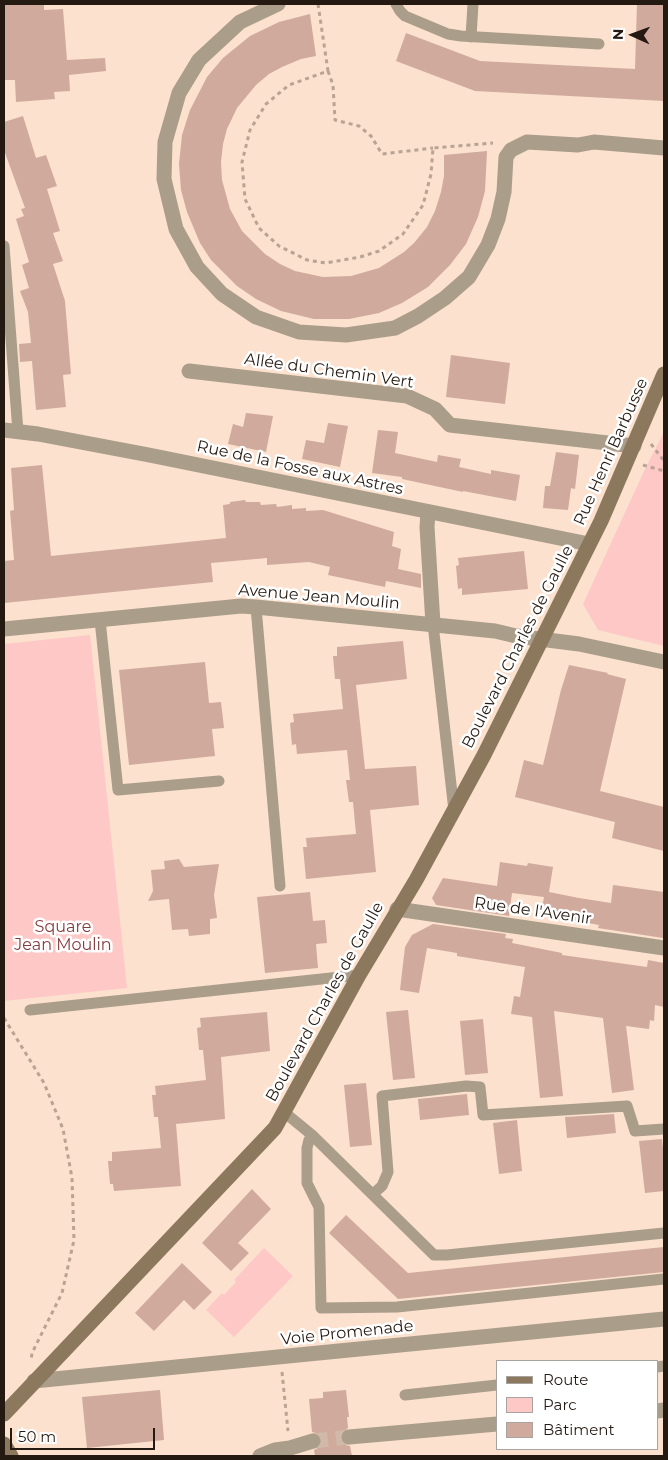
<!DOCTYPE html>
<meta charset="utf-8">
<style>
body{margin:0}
#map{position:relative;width:668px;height:1460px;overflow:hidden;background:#fbe1ce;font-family:Montserrat,sans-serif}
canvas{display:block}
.frame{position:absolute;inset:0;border:5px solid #251a11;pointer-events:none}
.legend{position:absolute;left:496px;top:1360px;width:162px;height:90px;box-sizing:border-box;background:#fff;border:1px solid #a8a3a0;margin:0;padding:6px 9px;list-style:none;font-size:15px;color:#251a11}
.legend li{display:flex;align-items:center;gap:10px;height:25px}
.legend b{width:25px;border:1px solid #a8a3a0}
.north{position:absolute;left:608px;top:10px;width:50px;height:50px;-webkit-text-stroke:4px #fff;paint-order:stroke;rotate:272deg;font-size:14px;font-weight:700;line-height:20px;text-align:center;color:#251a11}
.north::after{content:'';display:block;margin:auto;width:18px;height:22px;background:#251a11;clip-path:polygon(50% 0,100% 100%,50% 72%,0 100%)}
.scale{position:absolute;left:10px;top:1428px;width:145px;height:22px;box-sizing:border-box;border:2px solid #251a11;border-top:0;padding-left:6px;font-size:15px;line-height:18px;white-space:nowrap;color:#251a11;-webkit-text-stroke:4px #fff;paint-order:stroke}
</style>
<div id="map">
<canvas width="668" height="1460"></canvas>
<div class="frame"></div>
<ul class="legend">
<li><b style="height:6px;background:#8c795d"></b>Route</li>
<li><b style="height:14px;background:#fec8c7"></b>Parc</li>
<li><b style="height:14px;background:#d0aa9d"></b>Bâtiment</li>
</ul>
<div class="north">N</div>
<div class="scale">50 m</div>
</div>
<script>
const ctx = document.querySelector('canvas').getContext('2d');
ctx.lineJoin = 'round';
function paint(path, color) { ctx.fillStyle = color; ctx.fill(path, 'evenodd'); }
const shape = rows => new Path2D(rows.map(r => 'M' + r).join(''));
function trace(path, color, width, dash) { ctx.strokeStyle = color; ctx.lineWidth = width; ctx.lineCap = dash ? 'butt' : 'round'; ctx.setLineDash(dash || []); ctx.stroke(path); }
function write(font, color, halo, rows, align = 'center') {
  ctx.font = font + ' Montserrat,sans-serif'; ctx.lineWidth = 5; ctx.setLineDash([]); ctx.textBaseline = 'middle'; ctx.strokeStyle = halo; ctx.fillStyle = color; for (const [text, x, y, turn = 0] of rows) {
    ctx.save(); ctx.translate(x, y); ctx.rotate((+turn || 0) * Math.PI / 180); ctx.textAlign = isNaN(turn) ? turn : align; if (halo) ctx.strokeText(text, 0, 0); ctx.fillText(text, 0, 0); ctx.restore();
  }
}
paint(shape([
 [664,432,664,646,598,630,583,604,645,469],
 [90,635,127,988,4,1001,4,644],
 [264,1248,293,1276,234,1337,206,1310,222,1293,224,1295,236,1282,234,1280]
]), '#fec8c7');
paint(shape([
 [4,4,44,4,44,10,63,9,67,60,105,58,106,71,69,75,70,91,54,92,55,99,16,102,15,80,4,80],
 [637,4,664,4,664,101,475,91,396,61,406,33,480,61,635,69],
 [310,14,316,56,301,59,282,67,269,74,256,85,237,108,227,129,223,144,221,162,222,180,230,209,242,231,265,254,280,264,295,271,323,277,351,276,379,268,404,252,414,243,427,227,435,211,441,192,444,176,444,155,487,151,485,191,478,217,466,244,450,265,428,287,402,303,379,313,349,319,314,319,281,311,256,299,237,286,211,260,200,243,187,212,181,190,179,164,182,135,190,110,207,77,223,58,250,36,279,22],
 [23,116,36,158,46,155,57,186,47,189,60,231,53,233,63,261,53,264,65,301,71,374,63,375,66,407,36,410,32,361,20,362,19,344,31,343,28,312,20,291,29,288,22,265,29,262,16,219,24,216,21,209,25,208,4,150,4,122],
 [451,355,510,363,505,404,446,397],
 [246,413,273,416,266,452,228,444,233,424,243,427],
 [328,423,348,426,340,467,302,459,306,440,324,443],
 [378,430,398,432,395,453,437,462,438,455,461,459,459,467,491,474,491,470,520,475,516,501,463,491,463,492,402,479,402,477,372,473],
 [556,452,579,455,575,489,571,488,568,510,543,508,545,486,550,486],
 [42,465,51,556,226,538,223,505,230,504,230,502,245,500,246,502,260,502,261,505,276,504,277,507,292,505,292,509,306,508,306,511,323,510,394,532,392,546,401,549,398,569,421,574,421,588,386,581,385,587,328,575,330,567,309,562,267,565,267,558,211,563,213,582,4,603,4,561,14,560,10,511,14,510,11,468],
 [524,551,528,589,462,595,462,588,458,589,456,566,459,565,458,558],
 [403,641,407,679,356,685,365,769,416,766,419,805,370,810,376,872,306,879,303,847,307,847,306,838,356,834,353,802,349,802,346,780,350,780,347,750,297,754,296,744,292,745,290,723,294,722,293,714,343,709,340,679,335,679,333,656,337,656,337,647],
 [205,662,209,703,221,702,224,728,212,729,215,756,129,765,119,670],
 [569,665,608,673,607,674,626,679,600,791,664,807,664,851,612,838,615,822,515,797,524,760,543,765,561,690],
 [179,859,184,867,219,864,214,895,217,918,210,919,210,934,189,936,188,929,172,930,169,899,148,901,153,891,151,870,165,869,164,861],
 [500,862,527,866,528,863,553,867,549,892,579,898,611,903,613,885,664,892,663,938,598,928,599,925,541,914,544,897,512,893,509,916,436,905,432,898,443,878,497,886],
 [310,892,313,921,325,920,327,943,316,944,318,968,265,973,257,897],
 [433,924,506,934,505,938,513,939,512,943,562,953,562,955,647,967,648,960,664,963,664,1007,655,1005,654,1021,650,1020,649,1029,626,1026,634,1090,612,1093,603,1018,554,1011,563,1096,540,1098,532,1017,511,1014,514,996,520,997,525,967,457,956,457,953,427,948,419,993,400,990,405,947,412,935],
 [408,1010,415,1078,393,1080,386,1012],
 [267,1012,270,1051,221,1057,225,1119,176,1124,181,1186,114,1191,113,1184,110,1184,108,1161,112,1161,112,1152,161,1148,158,1117,154,1117,152,1095,156,1095,155,1086,206,1080,203,1050,199,1050,197,1028,201,1027,200,1018],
 [483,1019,488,1073,465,1075,460,1021],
 [366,1083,372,1145,350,1147,344,1085],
 [467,1094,469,1115,420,1120,418,1099],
 [614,1114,616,1133,567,1138,565,1117],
 [517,1120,522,1171,499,1174,493,1123],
 [662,1139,664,1157,664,1191,645,1193,639,1141],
 [252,1189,271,1209,238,1243,249,1253,231,1271,202,1243],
 [346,1215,408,1273,664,1247,664,1272,398,1299,329,1233],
 [182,1263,212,1292,194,1310,184,1300,154,1331,135,1313],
 [160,1390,164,1440,87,1448,82,1397],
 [346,1390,349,1417,347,1417,348,1428,341,1433,340,1438,345,1445,350,1446,352,1456,315,1456,314,1450,320,1447,322,1439,319,1434,312,1432,309,1399,323,1398,323,1392]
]), '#d0aa9d');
trace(shape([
 [313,1441,349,1437]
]), '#d0b9a8', 15, [15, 8]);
trace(shape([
 [318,4,328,71,289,85,266,104,250,130,242,162,245,199,259,228,279,246,307,260,326,263,360,257,379,251,403,234,423,205,431,174,433,148,493,143],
 [328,71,333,85,335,120,359,126,371,136,382,154,433,148],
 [651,444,664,461],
 [643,465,664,471],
 [4,1018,44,1083,63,1129,72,1178,74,1240,62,1293,32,1353,31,1360],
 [282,1372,288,1431]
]), '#b9a393', 3, [4, 4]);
trace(shape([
 [396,4,400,11,405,16,448,34,461,36,599,44],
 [471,37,473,4],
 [4,246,18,432],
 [256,607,280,886],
 [100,620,118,790,219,781],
 [433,624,454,811],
 [30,1010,359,975],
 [284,1112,312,1135,309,1140,307,1148,307,1183,319,1207,321,1308,397,1307,664,1279],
 [312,1135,434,1255,447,1255,664,1233],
 [373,1194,382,1186,388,1172,382,1096,466,1086,480,1087,483,1115,627,1106,635,1131,664,1129],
 [657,1367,664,1366],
 [405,1395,497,1385]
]), '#aa9d8a', 11);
trace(shape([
 [278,4,240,22,199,60,179,93,165,142,164,179,176,229,197,267,222,294,256,317,299,332,346,335,395,328,418,316,445,298,469,277,488,245,498,219,504,192,506,157,511,150,527,142,578,145,594,142,664,148],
 [189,371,407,396,435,409,450,425,634,446],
 [4,430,38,434,149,455,589,544],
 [428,512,427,527,433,624],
 [4,629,241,606,256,607,495,631,516,636,579,644,664,662],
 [397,909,664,948],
 [34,1381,664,1319],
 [657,1411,664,1410],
 [349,1437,497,1424],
 [260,1456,275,1450,290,1448,313,1441]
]), '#aa9d8a', 15);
trace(shape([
 [4,1414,275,1128,359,975,416,880,484,755,601,521,664,374],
 [4,1444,11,1456]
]), '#8c795d', 15);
write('16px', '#251a11', '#fff', [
 ["Allée du Chemin Vert",329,371,8],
 ["Rue Henri Barbusse",611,452,-66],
 ["Rue de la Fosse aux Astres",300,468,12],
 ["Avenue Jean Moulin",319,597,5],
 ["Boulevard Charles de Gaulle",518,647,-63],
 ["Rue de l'Avenir",533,911,8],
 ["Boulevard Charles de Gaulle",325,1002,-61],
 ["Voie Promenade",347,1333,-6]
]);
write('16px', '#843c3f', '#fff', [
 ["Square",63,927],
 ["Jean Moulin",63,945]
]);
</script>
